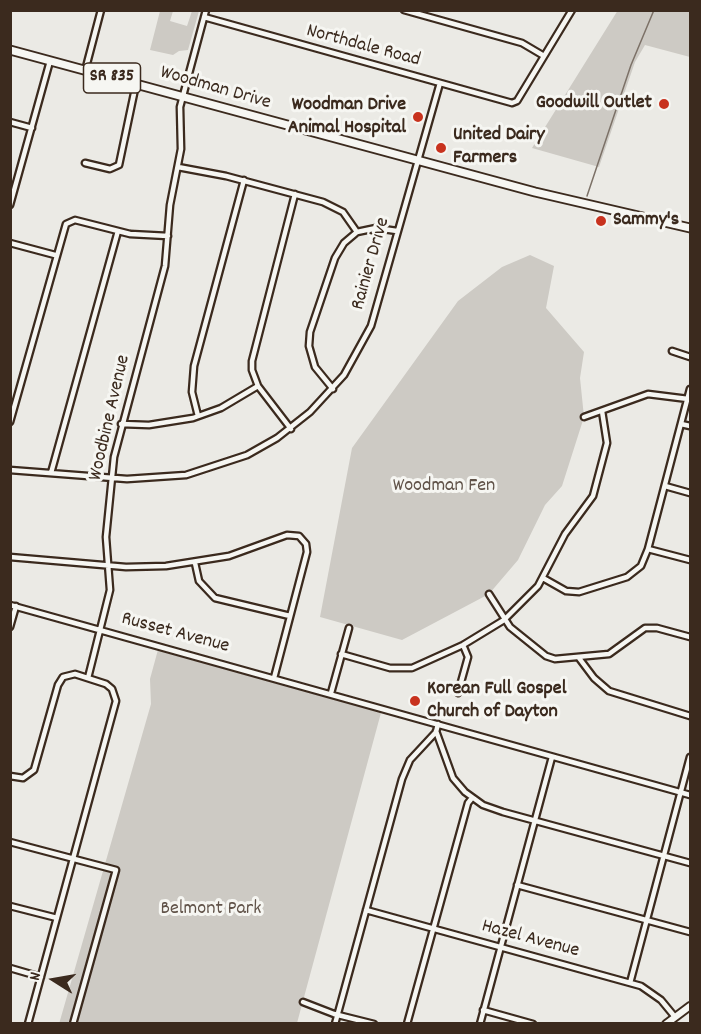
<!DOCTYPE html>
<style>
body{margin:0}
#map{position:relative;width:701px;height:1034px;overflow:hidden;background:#ebeae5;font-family:Dekko,sans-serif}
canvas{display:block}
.frame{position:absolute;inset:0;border:12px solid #3b2a1e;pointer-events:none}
.north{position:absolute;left:24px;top:950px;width:60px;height:60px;-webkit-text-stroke:4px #f6f6f2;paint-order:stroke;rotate:281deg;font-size:16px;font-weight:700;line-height:24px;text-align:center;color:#3b2a1e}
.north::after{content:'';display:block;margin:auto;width:21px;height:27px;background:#3b2a1e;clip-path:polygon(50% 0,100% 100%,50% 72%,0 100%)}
</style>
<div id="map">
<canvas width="701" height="1034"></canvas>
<div class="frame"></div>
<div class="north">N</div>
</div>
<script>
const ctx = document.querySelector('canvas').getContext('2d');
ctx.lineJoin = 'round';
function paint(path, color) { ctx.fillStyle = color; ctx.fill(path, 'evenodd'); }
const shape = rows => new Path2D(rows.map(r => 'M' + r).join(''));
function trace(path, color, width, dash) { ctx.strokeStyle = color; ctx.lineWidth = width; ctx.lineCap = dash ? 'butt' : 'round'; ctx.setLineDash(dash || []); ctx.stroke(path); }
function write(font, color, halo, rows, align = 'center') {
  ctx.font = font + ' Dekko,sans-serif'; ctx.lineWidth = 6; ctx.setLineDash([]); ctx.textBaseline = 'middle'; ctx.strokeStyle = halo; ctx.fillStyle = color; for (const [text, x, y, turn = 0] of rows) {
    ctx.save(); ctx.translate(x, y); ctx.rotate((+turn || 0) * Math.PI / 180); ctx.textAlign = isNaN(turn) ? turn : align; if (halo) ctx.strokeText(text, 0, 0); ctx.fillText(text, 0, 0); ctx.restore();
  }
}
paint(shape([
 [618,10,690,11,690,57,645,45,635,62,599,167,532,148],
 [160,11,173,11,170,21,187,26,192,11,199,11,188,50,179,51,173,55,150,50],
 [530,255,554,266,546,308,584,352,580,378,584,417,562,486,545,505,518,560,489,594,402,640,320,617,352,448,458,301,502,267],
 [159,646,382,709,297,1023,59,1024,151,704,150,679]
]), '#cdcac4');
trace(shape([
 [587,196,631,65,654,10]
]), '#7c7167', 1.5);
const street = shape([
 [404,10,522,43,544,56],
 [204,17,512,103,517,101,572,10],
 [85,71,101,10],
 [10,122,32,128],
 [85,163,110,169,119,165,136,84],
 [178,167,226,176,323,202,343,212,357,232],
 [10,205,50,61],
 [10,243,55,255],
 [672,351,690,357],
 [333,389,315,367,309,346,310,332,335,258,344,243,357,232,376,228,397,231],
 [198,416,192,392,194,366,244,180],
 [584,417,648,394,688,399],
 [10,422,66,224,75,220,130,234,168,236],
 [121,424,149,425,193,418,221,408,258,386],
 [681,424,690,426],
 [291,429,258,386,252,370,252,361,295,194],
 [10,470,127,479,186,475,247,455,277,438,310,412,344,375,371,326,440,83],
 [51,473,118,231],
 [665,486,690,493],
 [648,549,690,560],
 [10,557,126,567,166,566,229,556,287,535,299,536,306,544,307,552,274,678],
 [195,563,199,581,215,598,290,616],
 [543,578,566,591,579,592,627,577,641,566,648,549,690,389],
 [489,594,510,627,546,656,555,659,609,654,645,628,657,628,690,637],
 [10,605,690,795],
 [10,627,16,606],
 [341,654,390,668,412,668,463,645,504,620,538,586,565,534,593,496,607,443,602,411],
 [579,658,594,678,609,691,690,716],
 [88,678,110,590,106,537,114,457,165,266,170,205,181,149,180,107,206,10],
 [331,693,349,628],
 [458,693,468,657,463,645],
 [436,731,453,778,465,792,483,805,503,812,690,863],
 [10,776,23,778,34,770,58,685,63,677,75,674,106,684,112,689,116,701,28,1024],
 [10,842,116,870,73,1024],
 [517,885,690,932],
 [10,906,57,918],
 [366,910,641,986,661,1000,675,1017],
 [10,968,41,977],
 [630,983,690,757],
 [303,1002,334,1014,374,1024],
 [483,1010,533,1024],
 [335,1024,402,779,410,760,436,732,438,724],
 [407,1024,468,803,472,798],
 [480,1024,552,757]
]);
const secondary = shape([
 [666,1024,690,1006]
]);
const primary = shape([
 [10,50,535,192,690,228]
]);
trace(street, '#3b2a1e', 9);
trace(secondary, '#3b2a1e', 10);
trace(primary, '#3b2a1e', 11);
trace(street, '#f6f6f2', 4.5);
trace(secondary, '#f6f6f2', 6);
trace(primary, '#f6f6f2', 7);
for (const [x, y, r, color] of [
 [664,104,6,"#c8321e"],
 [418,117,6,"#c8321e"],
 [441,148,6,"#c8321e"],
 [601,221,6,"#c8321e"],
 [415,701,6,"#c8321e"]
]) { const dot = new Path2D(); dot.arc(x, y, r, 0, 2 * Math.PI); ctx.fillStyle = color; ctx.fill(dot); trace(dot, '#f6f6f2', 2); }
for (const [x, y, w] of [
 [112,78,57]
]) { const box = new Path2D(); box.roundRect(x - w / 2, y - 15, w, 30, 4.5); ctx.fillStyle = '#f6f6f2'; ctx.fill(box); trace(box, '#3b2a1e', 1.5); }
write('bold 18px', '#3b2a1e', null, [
 ["SR 835",112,78]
]);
write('20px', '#3b2a1e', '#f6f6f2', [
 ["Northdale Road",363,47,15],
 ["Woodman Drive",215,89,16],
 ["Rainier Drive",372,264,-74],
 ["Woodbine Avenue",111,418,-77],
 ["Russet Avenue",175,634,15],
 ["Hazel Avenue",530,940,15]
]);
write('bold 20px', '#3b2a1e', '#f6f6f2', [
 ["Goodwill Outlet",652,104,"right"],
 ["Woodman Drive",406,106,"right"],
 ["Animal Hospital",406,129,"right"],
 ["United Dairy",453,136],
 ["Farmers",453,159],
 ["Sammy's",613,221],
 ["Korean Full Gospel",427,690],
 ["Church of Dayton",427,713]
], 'left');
write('20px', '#605248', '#f6f6f2', [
 ["Woodman Fen",444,487],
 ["Belmont Park",211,910]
]);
</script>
